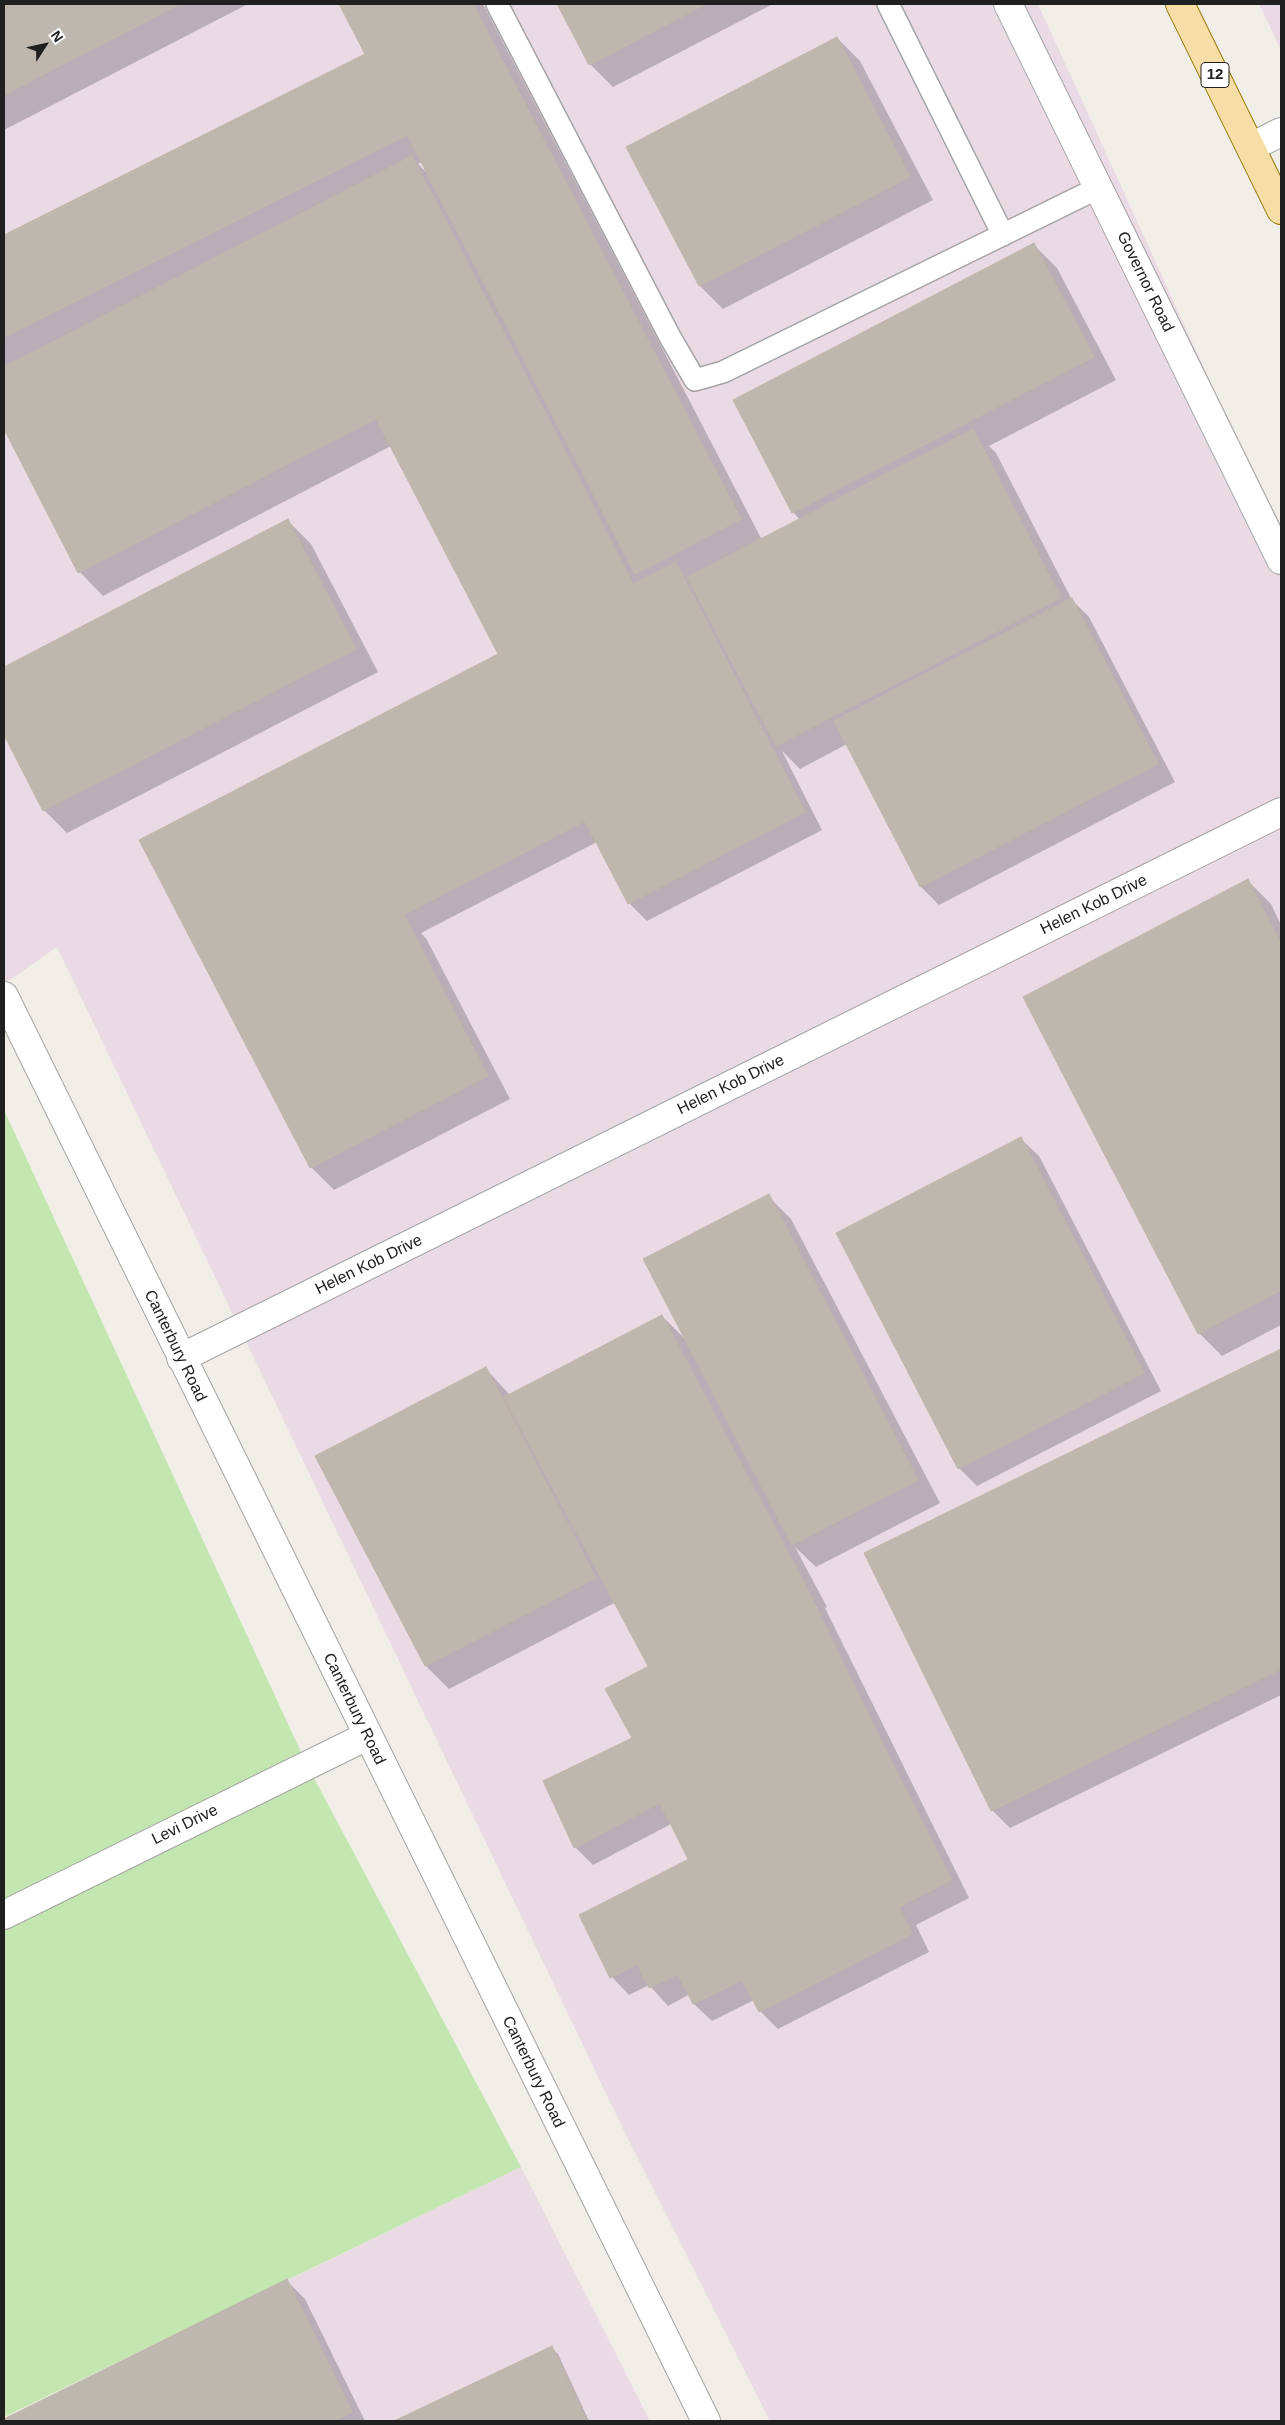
<!DOCTYPE html>
<style>
body{margin:0}
#map{position:relative;width:1285px;height:2425px;overflow:hidden;background:#f0eee7;font-family:Helvetica,sans-serif}
canvas{display:block}
.frame{position:absolute;inset:0;border:5px solid #202020;pointer-events:none}
.north{position:absolute;left:20px;top:20px;width:50px;height:50px;-webkit-text-stroke:4px #fff;paint-order:stroke;rotate:55deg;font-size:14px;font-weight:700;line-height:20px;text-align:center;color:#202020}
.north::after{content:'';display:block;margin:auto;width:18px;height:22px;background:#202020;clip-path:polygon(50% 0,100% 100%,50% 72%,0 100%)}
</style>
<div id="map">
<canvas width="1285" height="2425"></canvas>
<div class="frame"></div>
<div class="north">N</div>
</div>
<script>
const ctx = document.querySelector('canvas').getContext('2d');
ctx.lineJoin = 'round';
function paint(path, color) { ctx.fillStyle = color; ctx.fill(path, 'evenodd'); }
const shape = rows => new Path2D(rows.map(r => 'M' + r).join(''));
function trace(path, color, width, dash) { ctx.strokeStyle = color; ctx.lineWidth = width; ctx.lineCap = dash ? 'butt' : 'round'; ctx.setLineDash(dash || []); ctx.stroke(path); }
function write(font, color, halo, rows, align = 'center') {
  ctx.font = font + ' Helvetica,sans-serif'; ctx.lineWidth = 4; ctx.setLineDash([]); ctx.textBaseline = 'middle'; ctx.strokeStyle = halo; ctx.fillStyle = color; for (const [text, x, y, turn = 0] of rows) {
    ctx.save(); ctx.translate(x, y); ctx.rotate((+turn || 0) * Math.PI / 180); ctx.textAlign = isNaN(turn) ? turn : align; if (halo) ctx.strokeText(text, 0, 0); ctx.fillText(text, 0, 0); ctx.restore();
  }
}
paint(shape([
 [4,4,1038,4,1281,537,1281,2421,770,2421,625,2133,57,947,4,984],
 [1259,4,1281,4,1281,50],
 [521,2167,650,2421,4,2421,4,2418]
]), '#e9dae4');
paint(shape([
 [4,1110,307,1765,521,2167,4,2417]
]), '#c4e7b1');
paint(shape([
 [4,4,248,4,4,130],
 [341,4,483,4,762,540,800,520,793,512,1034,245,1057,268,1116,380,989,446,996,453,1072,600,1089,617,1175,782,939,905,921,887,847,744,800,769,782,751,822,830,647,921,629,903,597,842,421,933,427,940,510,1099,334,1190,311,1167,141,840,499,655,391,446,103,596,80,572,4,427,4,237,367,55],
 [422,162,427,173,418,164],
 [559,4,773,4,613,87,590,64],
 [837,38,860,61,933,200,723,309,700,286,627,147],
 [288,521,311,544,378,672,67,833,44,810,4,733,4,669],
 [1248,881,1271,904,1281,925,1281,1325,1222,1356,1199,1333],
 [1021,1139,1039,1156,1161,1391,977,1486,959,1468],
 [768,1196,791,1219,940,1503,816,1567,795,1547,827,1607,825,1608,969,1898,916,1925,929,1952,778,2029,760,2011,754,2000,712,2021,694,2004,690,1994,668,2006,649,1985,629,1995,612,1977,690,1859,671,1824,593,1865,575,1847,634,1739,651,1666,616,1602,449,1689,426,1666,486,1369,510,1395,662,1316,688,1342],
 [1281,1350,1281,1695,1010,1828,992,1810,866,1554],
 [287,2281,305,2299,365,2421,4,2421],
 [552,2348,558,2354,589,2421,397,2421]
]), '#0003');
const building = shape([
 [4,4,180,4,4,95,4,4],
 [339,4,473,4,741,519,635,574,339,4],
 [557,4,706,4,589,65,557,4],
 [837,37,910,177,699,286,626,147,837,37],
 [365,54,407,135,4,337,4,235,365,54],
 [412,156,512,348,78,573,4,429,4,367,412,156],
 [1034,243,1094,357,792,513,733,400,1034,243],
 [512,348,633,584,498,654,376,419,512,348],
 [973,429,1061,598,776,746,687,577,973,429],
 [288,519,356,649,43,811,4,735,4,667,288,519],
 [676,562,805,812,628,904,498,654,676,562],
 [1072,598,1158,764,920,887,834,721,1072,598],
 [498,654,585,821,226,1007,139,840,498,654],
 [1248,879,1281,944,1281,1047,1098,1142,1023,997,1248,879],
 [404,915,488,1076,310,1168,226,1007,404,915],
 [1281,1047,1281,1290,1198,1334,1098,1142,1281,1047],
 [1021,1137,1144,1373,958,1469,836,1233,1021,1137],
 [769,1194,918,1480,792,1545,643,1259,769,1194],
 [662,1315,805,1584,648,1666,504,1397,662,1315],
 [1281,1349,1281,1669,991,1811,864,1553,1281,1349],
 [486,1367,596,1578,425,1666,315,1456,486,1367],
 [805,1584,889,1757,688,1859,660,1803,574,1848,543,1781,632,1738,605,1689,805,1584],
 [889,1757,952,1880,899,1907,912,1934,759,2012,742,1980,693,2004,678,1974,649,1988,637,1964,610,1978,579,1915,889,1757],
 [287,2279,352,2412,334,2421,4,2421,4,2419,287,2279],
 [552,2346,587,2421,394,2421,552,2346]
]);
paint(building, '#bdb7b0');
trace(building, '#c1b7aa', 1);
const service = shape([
 [497,4,670,337,695,380,723,372,1098,188],
 [888,4,1003,235]
]);
const minor = shape([
 [1008,4,1281,560],
 [1251,147,1281,132],
 [4,996,706,2421],
 [181,1358,1281,812],
 [4,1915,367,1736]
]);
const primary = shape([
 [1180,4,1281,210]
]);
trace(service, '#a4a4a4', 24);
trace(minor, '#a4a4a4', 30);
trace(primary, '#947709', 30);
trace(service, '#fff', 21);
trace(minor, '#fff', 28);
trace(primary, '#f7dea6', 28);
for (const [x, y, w] of [
 [1215,75,28]
]) { const box = new Path2D(); box.roundRect(x - w / 2, y - 12.5, w, 25, 4); ctx.fillStyle = '#fff'; ctx.fill(box); trace(box, '#202020', 1); }
write('bold 15px', '#202020', null, [
 ["12",1215,75]
]);
write('16px', '#202020', '#fff', [
 ["Governor Road",1145,282,64],
 ["Helen Kob Drive",1094,905,-26],
 ["Helen Kob Drive",731,1085,-26],
 ["Helen Kob Drive",369,1265,-26],
 ["Canterbury Road",175,1346,64],
 ["Canterbury Road",354,1709,64],
 ["Levi Drive",185,1825,-26],
 ["Canterbury Road",533,2072,64]
]);
</script>
